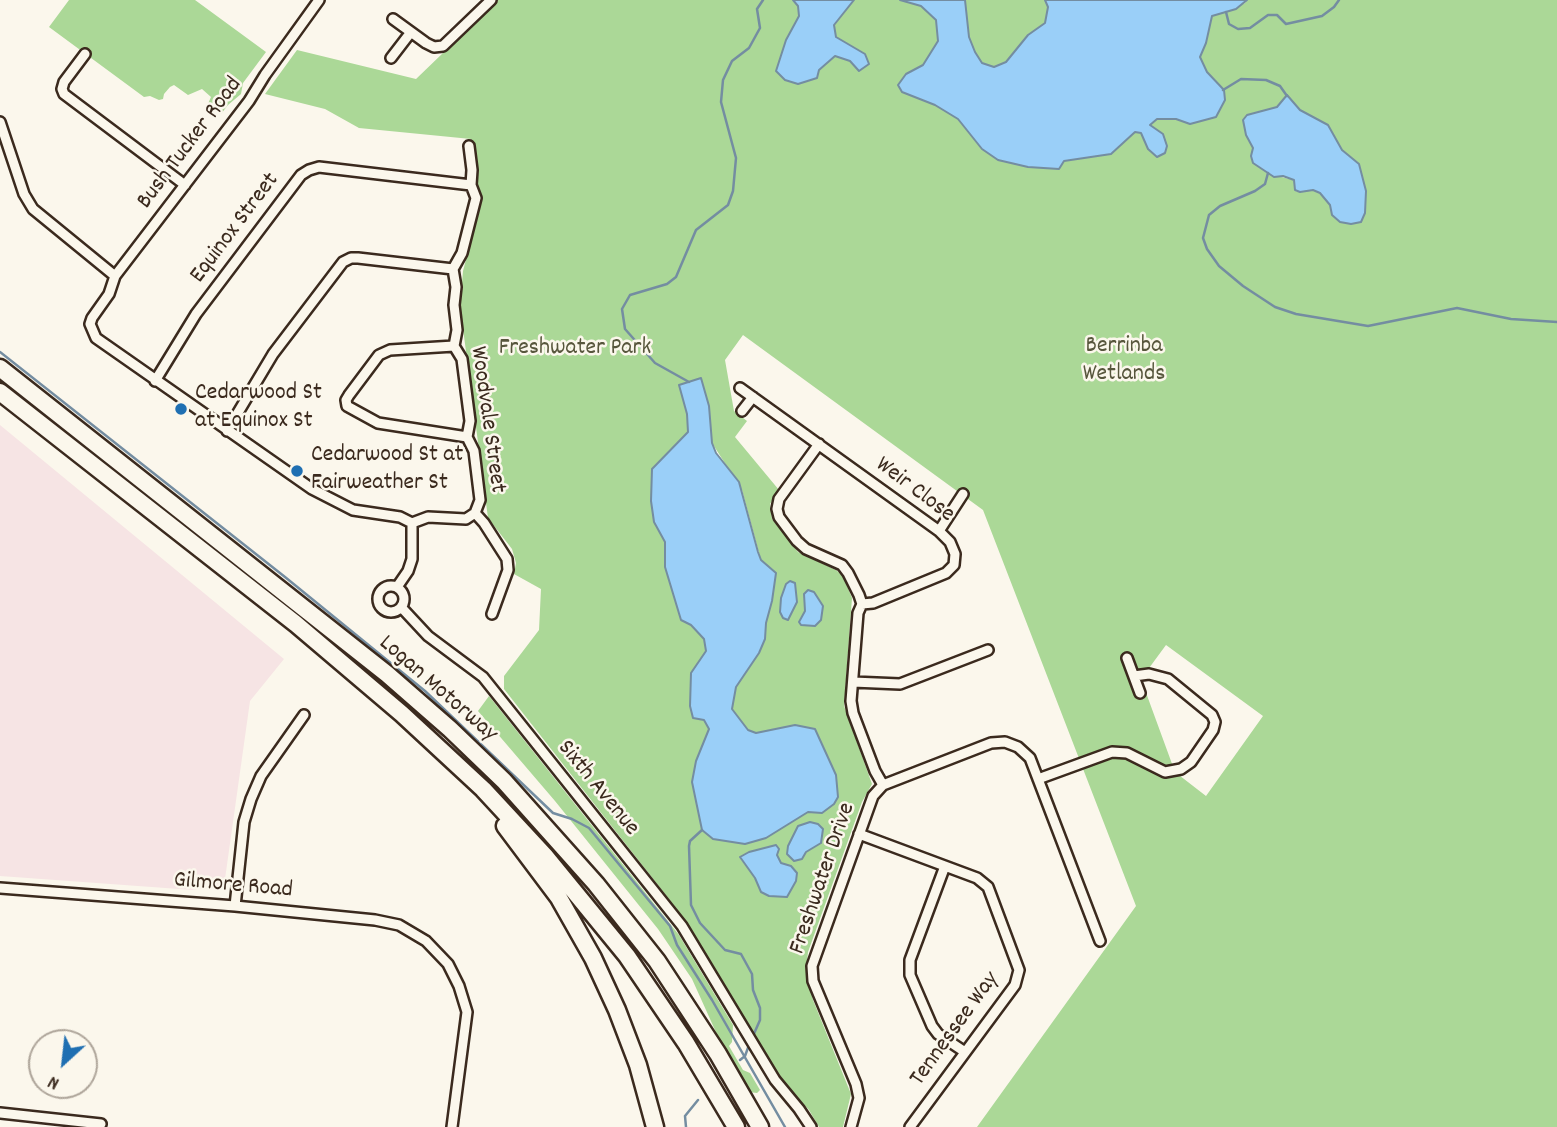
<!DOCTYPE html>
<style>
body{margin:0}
#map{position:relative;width:1557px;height:1127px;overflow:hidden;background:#fbf7ec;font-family:Dekko,sans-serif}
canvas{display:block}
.north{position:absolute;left:28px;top:1029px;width:70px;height:70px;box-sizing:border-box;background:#fbf7ec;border:2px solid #aea59a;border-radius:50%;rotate:207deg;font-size:19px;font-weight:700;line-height:28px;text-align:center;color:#3b2a1e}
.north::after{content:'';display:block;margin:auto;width:24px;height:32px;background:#1f6fb2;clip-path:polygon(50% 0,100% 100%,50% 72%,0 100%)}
</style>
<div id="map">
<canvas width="1557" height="1127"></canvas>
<div class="north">N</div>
</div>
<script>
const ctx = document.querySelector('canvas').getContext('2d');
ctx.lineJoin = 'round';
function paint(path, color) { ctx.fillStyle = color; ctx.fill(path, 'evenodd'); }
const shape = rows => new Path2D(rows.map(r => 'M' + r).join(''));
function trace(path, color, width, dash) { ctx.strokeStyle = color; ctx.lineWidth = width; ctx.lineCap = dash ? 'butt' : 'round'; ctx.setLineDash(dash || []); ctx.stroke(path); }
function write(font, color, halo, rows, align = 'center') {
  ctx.font = font + ' Dekko,sans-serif'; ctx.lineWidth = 5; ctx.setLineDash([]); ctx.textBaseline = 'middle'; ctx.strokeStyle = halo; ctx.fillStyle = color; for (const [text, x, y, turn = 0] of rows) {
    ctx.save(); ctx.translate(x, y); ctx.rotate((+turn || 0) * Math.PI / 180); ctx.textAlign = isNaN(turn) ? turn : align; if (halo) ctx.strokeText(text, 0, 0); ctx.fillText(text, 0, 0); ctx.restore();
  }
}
paint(shape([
 [0,425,284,659,250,701,225,879,216,887,193,890,0,876]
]), '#f6e4e4');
paint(shape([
 [69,0,195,0,266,52,243,83,241,94,228,105,221,114,207,106,211,97,202,89,188,95,174,85,170,87,164,94,163,99,159,100,150,96,144,97,49,27],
 [498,0,793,0,798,6,799,16,786,40,819,70,835,56,868,65,864,54,836,37,834,25,854,0,900,0,921,6,936,20,938,42,923,65,906,74,902,92,935,105,958,119,982,149,998,160,1028,167,1059,169,1064,161,1111,154,1135,132,1141,133,1148,149,1150,125,1157,119,1176,119,1190,124,1224,90,1207,72,1200,57,1206,43,1212,16,1226,12,1245,3,1247,0,1557,0,1557,1127,977,1127,1136,906,983,510,743,335,725,360,734,411,747,421,735,437,779,490,770,504,772,519,798,552,836,570,843,576,852,598,844,706,872,784,862,802,808,952,806,971,813,1000,851,1094,843,1127,819,1127,809,1110,784,1084,679,912,504,689,504,676,539,630,541,589,514,574,516,563,512,549,488,518,460,306,463,271,482,198,477,185,477,158,474,145,471,139,359,128,325,109,265,94,297,50,416,79],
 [1287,96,1300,110,1328,125,1342,150,1359,164,1332,215,1330,205,1321,193,1313,190,1300,192,1295,191,1294,180,1268,174,1251,156,1253,148,1243,120,1248,115,1277,107],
 [700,378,709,406,712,443,742,490,772,601,766,622,765,639,759,653,736,687,732,709,748,730,756,734,795,725,815,729,836,775,838,797,822,813,808,812,766,838,697,800,693,782,696,761,709,730,704,719,693,717,690,706,691,673,706,651,704,639,691,625,665,567,665,542,655,465,682,440,689,432,687,414,679,385],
 [1166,645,1263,716,1206,796,1175,772,1141,679],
 [777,855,781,863,791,866,761,892,755,878,740,858],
 [965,0,1045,0,1048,7,1045,23,1028,35,1006,63,994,67,982,63,975,52,969,37],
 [489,696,679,935,733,1025,732,1042,729,1046,743,1070,750,1073,760,1090,757,1093,749,1092,724,1050,692,979,658,929,555,801,478,711]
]), '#abd897');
const water = shape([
 [793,0,854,0,834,25,836,37,865,54,869,64,859,71,850,61,835,56,819,70,817,78,798,84,785,80,776,71,786,40,799,16,798,6,793,0],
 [900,0,965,0,969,37,975,52,982,63,994,67,1006,62,1028,35,1045,23,1048,7,1045,0,1247,0,1236,9,1212,16,1206,43,1200,57,1207,72,1224,90,1225,100,1216,117,1190,124,1176,119,1157,119,1150,125,1163,134,1167,146,1165,153,1157,157,1148,149,1141,133,1135,132,1111,154,1064,161,1059,169,1028,167,998,160,982,149,958,119,935,105,902,92,898,85,906,74,923,65,938,41,936,20,921,6,900,0],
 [1287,95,1300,110,1328,125,1342,150,1359,164,1366,191,1365,213,1361,222,1351,224,1340,222,1332,215,1330,205,1320,193,1313,190,1300,192,1295,190,1294,180,1283,176,1274,177,1253,163,1251,156,1253,148,1246,135,1243,120,1247,115,1277,107,1287,95],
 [701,378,709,406,712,443,716,453,739,482,758,552,761,560,776,573,772,601,766,623,765,639,759,653,736,687,732,709,748,730,756,733,795,725,815,729,836,775,838,797,834,804,822,813,808,812,766,838,745,844,713,839,702,830,692,782,696,761,709,729,704,720,693,718,690,706,691,673,706,651,704,639,691,625,681,620,665,567,665,542,654,522,651,501,652,469,688,432,687,414,679,385,701,378],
 [790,581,795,583,797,602,788,620,783,618,780,612,781,598,786,584,790,581],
 [808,590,814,592,823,606,821,620,815,626,801,625,799,622,805,611,804,594,808,590],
 [810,822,818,824,823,829,821,843,806,852,802,859,794,861,787,854,788,846,798,826,810,822],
 [776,845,779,849,777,855,781,863,791,866,797,873,796,881,787,897,769,896,761,892,755,878,740,857,749,852,776,845]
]);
paint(water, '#9acff8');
trace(water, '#748da1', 2);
trace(shape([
 [1226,12,1229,24,1238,29,1250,28,1268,15,1277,15,1286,24,1322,16,1334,7,1339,0],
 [1223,90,1241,79,1266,80,1280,86,1287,96],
 [1268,173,1265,184,1255,191,1220,206,1209,215,1203,238,1207,249,1219,266,1243,286,1275,307,1296,314,1368,326,1457,308,1511,319,1557,322],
 [0,352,285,577,425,691,553,813,572,819,589,828,670,926,677,945,712,1000,785,1127],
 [689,382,655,363,625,329,622,309,630,295,667,284,676,277,696,230,728,205,733,191,736,158,721,102,723,80,732,61,749,48,760,28,757,9,763,0],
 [702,830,690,841,689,846,691,905,700,923,725,950,741,954,752,974,753,990,760,1008,760,1020,753,1036],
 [740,1060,745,1056,749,1045],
 [686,1127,685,1116,698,1100]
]), '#748da1', 2.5);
const minor = shape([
 [319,0,265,75,249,101,115,276,109,294,92,318,90,324,96,338,312,489,353,510,400,517,412,523],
 [393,19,426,43,434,47,443,46,491,0],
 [85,54,64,82,62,89,64,94,185,185],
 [391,58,411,32],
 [0,122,24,194,33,209,115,276],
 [454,346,390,350,379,355,349,395,346,400,347,406,378,423,467,437],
 [155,381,196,314,301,175,309,170,319,167,471,185],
 [740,388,939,531,950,542,955,554,954,565,946,573,873,603,862,604],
 [742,411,753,397],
 [227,431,273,354,343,262,351,258,358,258,453,269],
 [819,444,779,499,777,509,779,517,797,541,806,549,842,565,848,573,859,595,862,604,858,613,851,701,853,713,875,771,883,785],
 [475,513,484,523,507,559,508,570,492,614],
 [412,523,428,517,466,519,475,513,480,500,474,451,467,437,470,421,462,359,454,346,457,330,454,305,456,287,453,269,462,253,476,198,471,185,472,170,469,146],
 [939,531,963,494],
 '378 599a13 13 0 1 1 26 0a13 13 0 1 1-26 0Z',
 [397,587,408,571,412,559,412,523],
 [401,607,428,636,483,677,666,906,682,926,775,1080,799,1109,811,1127],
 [1127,658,1140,693],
 [853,682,900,684,988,650],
 [1038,779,1112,752,1127,753,1165,772,1181,769,1191,762,1213,730,1215,722,1212,715,1168,679,1149,674,1134,676],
 [859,834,977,878,988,887,1019,970,1015,985,910,1127],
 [945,866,910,960,910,975,932,1026,938,1034,965,1052],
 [0,888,235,906,375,920,399,925,426,941,448,964,459,986,467,1012,452,1127],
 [235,906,244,822,251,799,261,776,304,715],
 [0,1113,101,1124],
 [851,1127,859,1098,856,1084,813,981,812,966,873,796,883,785,991,743,1005,742,1018,747,1030,758,1100,941]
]);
const motorway = shape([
 [0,368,387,674,450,729,504,781,596,884,657,961,718,1054,760,1127],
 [0,392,296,624,402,714,483,789,546,857,627,956,686,1043,736,1127],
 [505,826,559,898,593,958,617,1010,638,1065,655,1127]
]);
trace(minor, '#3b2a1e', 14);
trace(motorway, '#3b2a1e', 21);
trace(minor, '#fbf7ec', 9);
trace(motorway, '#fbf7ec', 16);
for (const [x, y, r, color] of [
 [181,409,7,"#1f6fb2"],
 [297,471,7,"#1f6fb2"]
]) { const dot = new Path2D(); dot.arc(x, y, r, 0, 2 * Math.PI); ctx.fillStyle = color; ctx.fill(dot); trace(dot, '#fbf7ec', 2.5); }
write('24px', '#3b2a1e', '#fbf7ec', [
 ["Bush Tucker Road",191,144,-53],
 ["Equinox Street",236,229,-53],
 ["Woodvale Street",486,420,82],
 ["Weir Close",914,491,37],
 ["Logan Motorway",437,690,41],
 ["Sixth Avenue",597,789,51],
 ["Freshwater Drive",824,879,-71],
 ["Gilmore Road",233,887,5],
 ["Tennessee Way",956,1030,-54]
]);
write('24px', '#57563c', '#fbf7ec', [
 ["Berrinba",1124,348],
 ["Wetlands",1124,376],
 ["Freshwater Park",575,350]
]);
write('24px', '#3b2a1e', '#fbf7ec', [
 ["Cedarwood St",195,395],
 ["at Equinox St",195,423],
 ["Cedarwood St at",311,457],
 ["Fairweather St",311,485]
], 'left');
</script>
